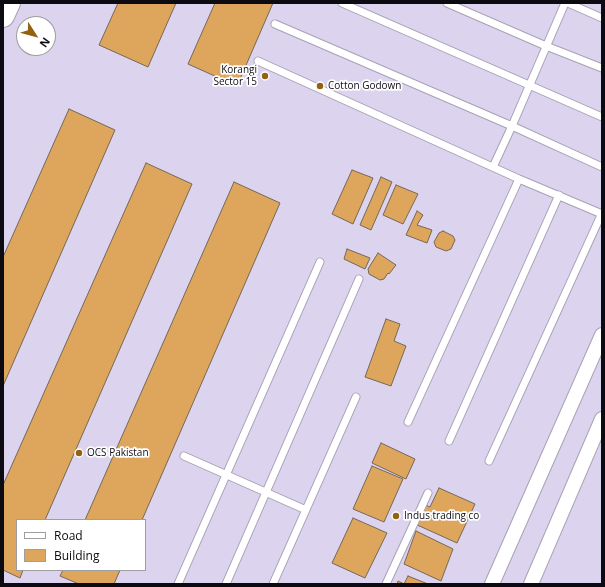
<!DOCTYPE html>
<style>
body{margin:0}
#map{position:relative;width:605px;height:587px;overflow:hidden;background:#e7e0f6;font-family:"Open Sans",sans-serif}
canvas{display:block}
.frame{position:absolute;inset:0;border:4px solid #0d0b12;pointer-events:none}
.legend{position:absolute;left:16px;top:519px;width:130px;height:52px;box-sizing:border-box;background:#fff;border:1px solid #9e9da0;margin:0;padding:5px 7px;list-style:none;font-size:12px;color:#0d0b12}
.legend li{display:flex;align-items:center;gap:8px;height:20px}
.legend b{width:20px;border:1px solid #9e9da0}
.north{position:absolute;left:16px;top:16px;width:40px;height:40px;box-sizing:border-box;background:#fff;border:1px solid #9e9da0;border-radius:50%;rotate:126deg;font-size:11px;font-weight:700;line-height:16px;text-align:center;color:#0d0b12}
.north::after{content:'';display:block;margin:auto;width:14px;height:18px;background:#936111;clip-path:polygon(50% 0,100% 100%,50% 72%,0 100%)}
</style>
<div id="map">
<canvas width="605" height="587"></canvas>
<div class="frame"></div>
<ul class="legend">
<li><b style="height:5px;background:#fff"></b>Road</li>
<li><b style="height:11px;background:#dda65c"></b>Building</li>
</ul>
<div class="north">N</div>
</div>
<script>
const ctx = document.querySelector('canvas').getContext('2d');
ctx.lineJoin = 'round';
function paint(path, color) { ctx.fillStyle = color; ctx.fill(path, 'evenodd'); }
const shape = rows => new Path2D(rows.map(r => 'M' + r).join(''));
function trace(path, color, width, dash) { ctx.strokeStyle = color; ctx.lineWidth = width; ctx.lineCap = dash ? 'butt' : 'round'; ctx.setLineDash(dash || []); ctx.stroke(path); }
function write(font, color, halo, rows, align = 'center') {
  ctx.font = font + ' "Open Sans",sans-serif'; ctx.lineWidth = 3.5; ctx.setLineDash([]); ctx.textBaseline = 'middle'; ctx.strokeStyle = halo; ctx.fillStyle = color; for (const [text, x, y, turn = 0] of rows) {
    ctx.save(); ctx.translate(x, y); ctx.rotate((+turn || 0) * Math.PI / 180); ctx.textAlign = isNaN(turn) ? turn : align; if (halo) ctx.strokeText(text, 0, 0); ctx.fillText(text, 0, 0); ctx.restore();
  }
}
paint(shape([
 [3,3,602,3,602,584,3,584],
 [24,24,48,24,48,48,24,48],
 [17,520,145,520,145,570,17,570]
]), '#dcd3ee');
const building = shape([
 [118,3,176,3,148,67,99,45,118,3],
 [215,3,273,3,237,86,188,64,215,3],
 [69,109,115,130,3,386,3,257,69,109],
 [146,163,192,184,45,520,17,520,17,570,23,570,20,578,3,570,3,485,146,163],
 [352,170,373,178,353,224,332,214,352,170],
 [381,177,392,182,371,230,360,225,381,177],
 [234,182,280,203,142,520,85,520,234,182],
 [396,185,418,194,403,224,383,215,396,185],
 [417,211,423,215,417,225,432,230,427,243,406,235,417,211],
 [443,231,453,236,455,240,451,249,446,251,436,247,434,242,439,233,443,231],
 [347,249,370,258,365,269,344,259,347,249],
 [378,253,396,265,389,274,388,273,384,279,380,280,369,274,368,269,378,253],
 [386,319,400,324,394,341,406,346,391,386,365,377,386,319],
 [381,443,415,459,406,479,372,463,381,443],
 [372,466,403,479,384,522,353,509,372,466],
 [439,488,475,504,457,543,415,524,423,504,430,507,439,488],
 [353,518,387,533,365,578,332,563,353,518],
 [416,531,453,549,441,581,404,564,416,531],
 [63,570,120,570,114,584,79,584,60,576,63,570],
 [408,576,428,584,397,584,398,581,404,584,408,576]
]);
paint(building, '#dda65c');
trace(building, '#756858', 1);
const service = shape([
 [342,3,602,117],
 [447,3,546,46,602,68],
 [568,3,602,18],
 [275,24,512,126,602,167],
 [258,61,519,179,602,214],
 [493,167,512,126,565,3],
 [408,422,519,179],
 [449,441,559,195],
 [184,456,306,510],
 [489,461,602,213],
 [178,584,320,262],
 [226,584,359,279],
 [273,584,356,397],
 [386,584,428,493]
]);
const minor = shape([
 [492,584,602,335],
 [531,584,602,419]
]);
const primary = shape([
 [3,16,9,3]
]);
trace(service, '#a7a1b5', 9);
trace(minor, '#a7a1b5', 16);
trace(primary, '#a7a1b5', 24);
trace(service, '#fff', 7);
trace(minor, '#fff', 14);
trace(primary, '#fff', 22);
for (const [x, y, r, color] of [
 [265,76,4,"#936111"],
 [320,86,4,"#936111"],
 [79,453,4,"#936111"],
 [396,516,4,"#936111"]
]) { const dot = new Path2D(); dot.arc(x, y, r, 0, 2 * Math.PI); ctx.fillStyle = color; ctx.fill(dot); trace(dot, '#fff', 1.5); }
write('10px', '#0d0b12', '#fff', [
 ["Korangi",257,70,"right"],
 ["Sector 15",257,82,"right"],
 ["Cotton Godown",328,86],
 ["OCS Pakistan",87,453],
 ["Indus trading co",404,516]
], 'left');
</script>
